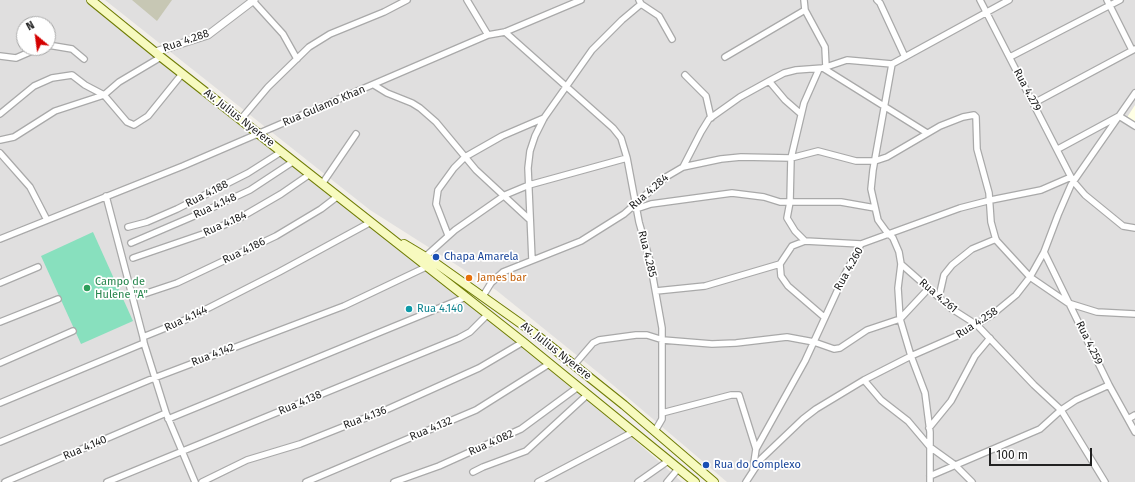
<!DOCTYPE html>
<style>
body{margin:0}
#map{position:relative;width:1135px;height:482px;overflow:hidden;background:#f2efe9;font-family:"Fira Sans",sans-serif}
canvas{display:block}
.north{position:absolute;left:16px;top:16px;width:40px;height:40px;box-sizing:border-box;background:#fff;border:1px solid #a7a7a7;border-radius:50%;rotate:331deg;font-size:11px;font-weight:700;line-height:16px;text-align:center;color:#222}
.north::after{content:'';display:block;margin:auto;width:14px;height:18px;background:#d40000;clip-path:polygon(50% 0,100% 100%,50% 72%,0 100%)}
.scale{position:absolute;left:989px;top:448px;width:103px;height:18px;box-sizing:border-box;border:2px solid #222;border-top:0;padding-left:5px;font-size:12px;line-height:14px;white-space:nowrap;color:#222;-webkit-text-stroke:3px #fff;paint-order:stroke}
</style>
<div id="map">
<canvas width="1135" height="482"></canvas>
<div class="north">N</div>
<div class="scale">100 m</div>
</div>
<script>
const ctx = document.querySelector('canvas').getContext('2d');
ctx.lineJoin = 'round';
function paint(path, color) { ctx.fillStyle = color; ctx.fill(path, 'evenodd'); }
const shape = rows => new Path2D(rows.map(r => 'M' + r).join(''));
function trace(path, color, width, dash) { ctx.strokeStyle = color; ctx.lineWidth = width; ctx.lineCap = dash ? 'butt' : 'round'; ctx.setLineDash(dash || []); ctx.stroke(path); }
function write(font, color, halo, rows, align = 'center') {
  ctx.font = font + ' "Fira Sans",sans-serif'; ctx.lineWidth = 3.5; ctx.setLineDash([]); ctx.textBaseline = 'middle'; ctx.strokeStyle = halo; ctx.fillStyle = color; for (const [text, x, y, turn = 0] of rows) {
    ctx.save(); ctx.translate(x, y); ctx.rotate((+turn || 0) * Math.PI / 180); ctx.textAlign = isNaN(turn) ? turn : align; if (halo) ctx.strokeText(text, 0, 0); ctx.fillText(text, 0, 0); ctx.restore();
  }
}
paint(shape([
 [0,0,88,0,396,239,602,411,682,482,0,482],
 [24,24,48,24,48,48,24,48],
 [105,0,1135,0,1135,482,727,482,600,374,496,290,370,210]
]), '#e0dfdf');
paint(shape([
 [1135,105,1135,124,1126,119]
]), '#ffffe5');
paint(shape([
 [132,0,172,0,157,21]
]), '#c7c7b4');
paint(shape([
 [93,232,133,321,81,344,41,256]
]), '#88e0be');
const minor = shape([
 [467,0,488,35],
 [639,0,641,4,659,16,672,39],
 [804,0,805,10,825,47,826,67],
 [877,0,880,3,905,57],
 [980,0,1073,181,1085,195,1123,226,1135,228],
 [1107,0,1132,50],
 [253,1,283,34,297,59],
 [505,32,613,128,621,138,627,158,639,222,650,261,662,328,662,419,655,431],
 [48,45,72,49,84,59],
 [0,56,16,58,39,48],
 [725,57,805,10],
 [1010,57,1120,0],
 [892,64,873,170,871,189,878,220,886,231,893,238,899,252,901,264,898,288,900,319,911,356,925,393,930,432,930,482],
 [823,68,927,133],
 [685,75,706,96,711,118],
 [769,81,785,100,801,114],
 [374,85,387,93,412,103,420,108,436,122,476,170,530,220],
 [1034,103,1135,49],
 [0,114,34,86,52,78,72,75,85,85,104,95,127,122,134,125,148,116,182,74],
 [241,119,268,87,309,47,330,34,384,12,407,0],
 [0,140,14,137,55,111,104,95,119,82,161,57],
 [1058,149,1119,116,1135,126],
 [0,153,30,187,47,220],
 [683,167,721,159,741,157,791,158,818,151,856,161,875,161,887,157,940,126,963,117,974,115,976,117,977,149,989,193,991,222,996,240,1030,277,1068,303,1097,312,1135,314],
 [322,184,356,134],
 [106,196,143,337],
 [636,209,651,204,732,193,764,197,780,202,841,202,875,208],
 [128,227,147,222,177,209,248,173,281,152],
 [448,235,436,204,438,190,454,168,465,157,502,136,544,118],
 [0,239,183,166,488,35,505,32,581,0],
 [805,241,795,231,787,218,790,202,791,158,804,103,819,69],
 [131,243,201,213,250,190,294,161],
 [1044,252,1109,385,1135,432],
 [426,256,455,230,505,195,529,185,627,158],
 [133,258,203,234,238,219,281,194,310,174],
 [532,260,528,168,530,151,535,136,544,118,592,50,622,20,641,4],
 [780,264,781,276,788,286,824,317],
 [901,264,952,309,977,325,1034,385,1061,410,1105,482],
 [0,283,38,267],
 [656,291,705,286,780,264,792,246,805,241,861,244],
 [144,294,177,283,276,236,321,209,338,196],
 [483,296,491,283,503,272,581,241,624,214,666,177,683,167,701,132,709,119,740,97,769,81,784,73,796,70,823,68,847,60,892,64,1009,0],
 [939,297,944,275,952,265,972,249,996,239],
 [0,322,58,299],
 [144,343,166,413,195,482],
 [0,363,73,331],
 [574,365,593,343,599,340,636,335,647,335,663,340,712,344,736,343,787,337,814,342,834,349,840,348,867,330,900,319,929,288],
 [864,380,881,400,908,421,930,447,955,465,972,482],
 [0,403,144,343,143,337,185,320,279,272,371,222],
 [662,413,731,395,739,395,756,449],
 [168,419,466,297],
 [1128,419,1135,415],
 [929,428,951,401,975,356,990,338],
 [0,442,154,378,344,306,426,267],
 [753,469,756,449,805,361,845,274,861,244,960,208,991,200,1041,190,1071,177],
 [473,472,483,467,526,451,587,395],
 [930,476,1040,429,1061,410,1076,400,1109,385],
 [5,482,166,413],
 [107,482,459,338,470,332,487,315],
 [202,482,247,460,300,444,388,409,479,368,523,342],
 [306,482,476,410,549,364],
 [394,482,439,466,521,429,578,387],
 [538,482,633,432],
 [638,482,668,461],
 [667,482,678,469],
 [746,482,761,459,803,419,816,409,864,380,911,356,959,335,993,314,1016,295,1030,277,1044,252,1058,215,1071,185,1135,93]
]);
const tertiary = shape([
 [155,52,208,35,254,0]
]);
const secondary = shape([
 [91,0,161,57,523,342,695,482],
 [404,244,434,262,534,333,624,405,714,482]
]);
trace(minor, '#a9a9a9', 8);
trace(tertiary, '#a9a9a9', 9);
trace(secondary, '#707d05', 10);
trace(minor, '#fff', 5.5);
trace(tertiary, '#fff', 7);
trace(secondary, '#f7fabf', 8);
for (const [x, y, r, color] of [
 [436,257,4,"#1a4fb4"],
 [469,278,4,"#e8710a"],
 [87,288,4,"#2e9e5b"],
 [409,309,4,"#0f9aa8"],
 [706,465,4,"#1a4fb4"]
]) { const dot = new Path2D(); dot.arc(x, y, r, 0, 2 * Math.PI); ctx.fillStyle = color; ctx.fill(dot); trace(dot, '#fff', 1.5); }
write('11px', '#222', '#fff', [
 ["Rua 4.288",186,41,-19],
 ["Rua 4.279",1027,90,62],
 ["Rua Gulamo Khan",324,106,-23],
 ["Av. Julius Nyerere",239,118,38],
 ["Rua 4.284",649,192,-41],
 ["Rua 4.188",207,194,-27],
 ["Rua 4.148",215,206,-25],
 ["Rua 4.184",225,224,-24],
 ["Rua 4.186",244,251,-26],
 ["Rua 4.285",647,254,76],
 ["Rua 4.260",849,269,-61],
 ["Rua 4.261",938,296,40],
 ["Rua 4.144",186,319,-25],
 ["Rua 4.258",977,323,-33],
 ["Rua 4.259",1089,343,64],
 ["Av. Julius Nyerere",556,351,38],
 ["Rua 4.142",213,355,-21],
 ["Rua 4.138",300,403,-23],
 ["Rua 4.136",365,418,-21],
 ["Rua 4.132",431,429,-23],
 ["Rua 4.082",491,443,-24],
 ["Rua 4.140",85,448,-23]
]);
write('11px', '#164399', '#fff', [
 ["Chapa Amarela",444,257],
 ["Rua do Complexo",714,465]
], 'left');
write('11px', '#c56008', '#fff', [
 ["James bar",477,278]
], 'left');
write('11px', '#27864d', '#fff', [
 ["Campo de",95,282],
 ["Hulene \"A\"",95,295]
], 'left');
write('11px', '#0d838f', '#fff', [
 ["Rua 4.140",417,309]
], 'left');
</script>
